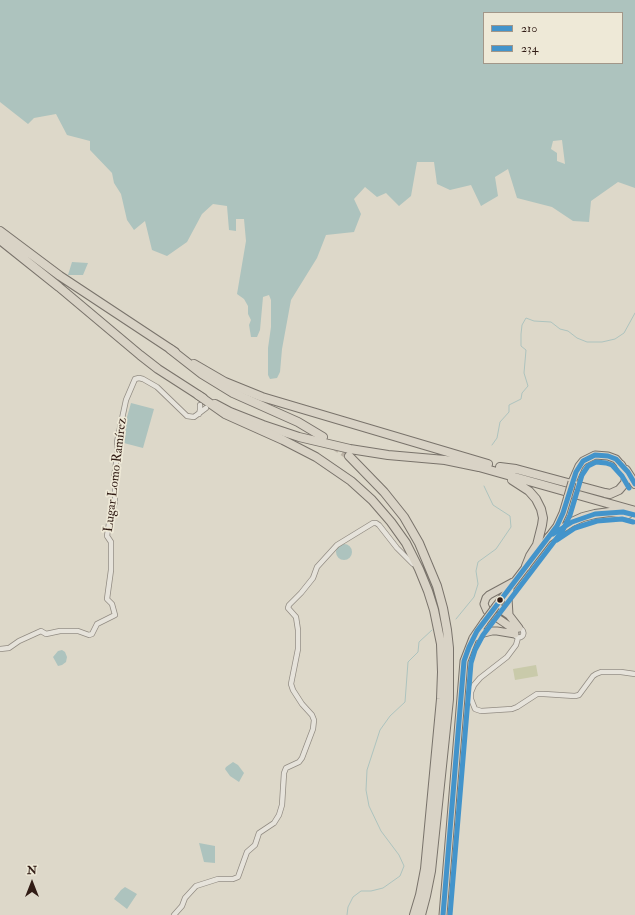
<!DOCTYPE html>
<meta charset="utf-8">
<style>
body{margin:0}
#map{position:relative;width:635px;height:915px;overflow:hidden;background:#ddd8c9;font-family:"IM FELL Double Pica",serif}
canvas{display:block}
.legend{position:absolute;left:483px;top:12px;width:140px;height:52px;box-sizing:border-box;background:#eee9d7;border:1px solid #a29789;margin:0;padding:5px 7px;list-style:none;font-size:12px;color:#311c15}
.legend li{display:flex;align-items:center;gap:8px;height:20px}
.legend b{width:20px;border:1px solid #a29789}
.north{position:absolute;left:12px;top:863px;width:40px;height:40px;-webkit-text-stroke:3px #eee9d7;paint-order:stroke;rotate:0deg;font-size:11px;font-weight:700;line-height:16px;text-align:center;color:#311c15}
.north::after{content:'';display:block;margin:auto;width:14px;height:18px;background:#311c15;clip-path:polygon(50% 0,100% 100%,50% 72%,0 100%)}
</style>
<div id="map">
<canvas width="635" height="915"></canvas>
<ul class="legend">
<li><b style="height:5px;background:#4394cb"></b>210</li>
<li><b style="height:5px;background:#4394cb"></b>234</li>
</ul>
<div class="north">N</div>
</div>
<script>
const ctx = document.querySelector('canvas').getContext('2d');
ctx.lineJoin = 'round';
function paint(path, color) { ctx.fillStyle = color; ctx.fill(path, 'evenodd'); }
const shape = rows => new Path2D(rows.map(r => 'M' + r).join(''));
function trace(path, color, width, dash) { ctx.strokeStyle = color; ctx.lineWidth = width; ctx.lineCap = dash ? 'butt' : 'round'; ctx.setLineDash(dash || []); ctx.stroke(path); }
function write(font, color, halo, rows, align = 'center') {
  ctx.font = font + ' "IM FELL Double Pica",serif'; ctx.lineWidth = 3.5; ctx.setLineDash([]); ctx.textBaseline = 'middle'; ctx.strokeStyle = halo; ctx.fillStyle = color; for (const [text, x, y, turn = 0] of rows) {
    ctx.save(); ctx.translate(x, y); ctx.rotate((+turn || 0) * Math.PI / 180); ctx.textAlign = isNaN(turn) ? turn : align; if (halo) ctx.strokeText(text, 0, 0); ctx.fillText(text, 0, 0); ctx.restore();
  }
}
paint(shape([
 [536,665,538,676,515,680,513,669]
]), '#c9caaa');
paint(shape([
 [0,0,635,0,635,188,618,182,591,201,589,222,573,221,552,207,517,198,508,169,495,177,498,196,481,206,471,185,450,190,437,184,434,162,417,162,411,196,399,206,386,193,377,197,365,187,354,199,361,214,354,232,326,235,317,258,291,300,282,349,280,372,277,378,270,379,268,375,268,348,271,327,271,300,269,295,263,297,260,330,257,337,251,337,249,325,251,320,248,314,248,306,244,299,237,294,246,241,244,219,236,219,236,231,229,230,227,206,213,204,202,214,187,242,167,256,152,250,145,221,134,230,127,220,121,194,114,183,112,173,90,150,90,141,67,135,56,114,34,118,28,124,0,102],
 [484,13,622,13,622,63,484,63],
 [562,140,565,164,557,161,557,153,551,149,553,141],
 [72,262,88,263,83,275,68,275],
 [131,403,154,409,143,448,120,442],
 '336 552a8 8 0 1 1 16 0a8 8 0 1 1-16 0Z',
 [62,650,65,652,67,657,66,662,62,665,58,666,53,657,58,651],
 [233,762,238,765,244,773,239,782,230,776,225,769,226,767],
 [199,843,215,846,215,863,204,862],
 [125,887,137,894,127,909,114,899,121,890]
]), '#adc3be');
trace(shape([
 [492,445,497,438,500,422,509,412,509,405,521,399,522,393,528,386,524,373,526,350,521,346,521,334,522,325,526,318,534,321,551,322,560,329,568,331,577,338,587,342,602,342,615,339,624,333,635,313],
 [456,619,474,597,478,584,476,571,478,562,496,549,511,527,510,516,493,505,484,486],
 [347,915,348,907,353,897,361,891,371,891,383,888,400,876,404,866,399,855,381,831,369,806,366,790,367,770,380,730,390,716,405,702,408,662,418,652,419,642,432,630]
]), '#adc3be', 1);
trace(shape([
 [333,445,349,456]
]), '#bbb2a5', 8, [8, 4]);
const minor = shape([
 [199,414,200,410,200,405],
 '514.5 633a4.5 4.5 0 1 1 9 0a4.5 4.5 0 1 1-9 0Z',
 [518,638,516,645,507,657,480,678,474,685,471,692,471,699,475,709,481,711,512,709,517,707,537,694,544,694,575,696,579,695,593,676,596,674,601,672,621,672,635,674],
 [0,649,9,648,19,641,41,631,46,634,60,631,78,631,89,635,92,634,97,624,115,615,112,604,107,599,111,570,111,542,107,536,110,517,115,502,115,482,114,477,118,450,117,442,126,400,135,379,139,378,143,379,157,387,187,416,194,417,206,408],
 [174,915,182,906,185,898,196,886,218,879,233,879,238,877,247,852,255,845,259,833,274,823,279,815,282,805,284,773,286,768,299,762,302,758,313,729,314,720,312,715,302,704,293,690,291,684,298,649,298,630,296,617,288,608,289,605,301,593,313,578,317,567,337,545,373,523,376,523,379,525,397,548,413,564]
]);
const primary = shape([
 [572,482,579,466,583,461,595,455,608,456,616,459,621,465],
 [513,582,489,595,486,598,484,604,487,611,515,630],
 [509,615,508,598,510,590],
 [519,628,509,615,496,606,557,526,563,513,568,496],
 [473,638,484,633,492,631,497,631,515,634],
 [443,915,464,661,473,638,484,622]
]);
const trunk = shape([
 [0,231,60,276,175,352],
 [0,240,59,287,140,355,158,369,203,398],
 [194,364,225,382,262,397,488,464],
 [215,404,230,412,263,425,299,437,350,449,388,455,445,460,479,467,635,511],
 [500,467,516,469,605,493,610,494,619,490,625,483,626,478,625,472,621,465],
 [626,470,635,484],
 [512,480,529,491,536,499,541,509,543,518,542,525,537,545,530,556,526,566],
 [549,537,572,522,583,517,595,514,610,512,628,514]
]);
const motorway = shape([
 [170,349,202,374,233,393,298,422,323,437],
 [198,395,225,414,283,440,316,457,351,481,372,500,391,522,406,543,419,569,428,591,434,610,441,644,442,672,441,699,425,869,420,895,414,915],
 [349,456,384,492,404,517,419,543,437,586,443,608,447,630,449,648,449,699,431,871,426,896,421,915]
]);
trace(minor, '#928c83', 6);
trace(primary, '#79736b', 9);
trace(trunk, '#79736b', 10);
trace(motorway, '#79736b', 10);
trace(minor, '#e6e3db', 4.5);
trace(primary, '#d9d3c6', 7);
trace(trunk, '#d9d3c6', 8);
trace(motorway, '#d9d3c6', 8);
const primaryBridge = shape([
 [568,496,572,482],
 [484,622,496,606]
]);
trace(primaryBridge, '#79736b', 9, []);
trace(primaryBridge, '#d9d3c6', 7);
trace(shape([
 [553,534,572,522,595,514,623,512,635,515],
 [443,915,464,661,469,647,477,631,557,526,563,513,576,472,583,461,595,455,608,456,616,459,628,472,635,484]
]), '#4394cb', 5);
trace(shape([
 [557,540,575,528,597,521,622,519,633,522],
 [450,915,471,663,475,650,483,635,563,530,570,515,582,475,588,466,596,462,606,463,612,465,622,476,629,488]
]), '#4394cb', 5);
for (const [x, y, r, color] of [
 [500,600,3.5,"#311c15"]
]) { const dot = new Path2D(); dot.arc(x, y, r, 0, 2 * Math.PI); ctx.fillStyle = color; ctx.fill(dot); trace(dot, '#eee9d7', 1.5); }
write('13px', '#311c15', '#eee9d7', [
 ["Lugar Lomo Ramírez",116,475,-83]
]);
</script>
